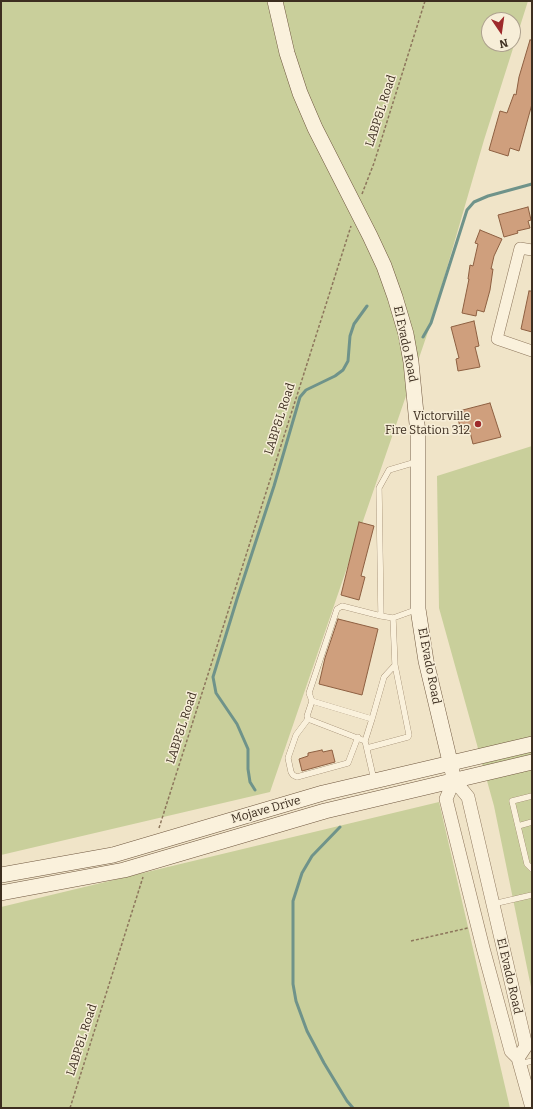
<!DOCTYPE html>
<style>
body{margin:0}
#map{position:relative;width:533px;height:1109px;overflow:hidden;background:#f0e4c8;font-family:Bitter,serif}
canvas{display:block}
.frame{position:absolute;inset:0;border:2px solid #3d2e20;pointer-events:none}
.north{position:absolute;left:481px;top:12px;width:40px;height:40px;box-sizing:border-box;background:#f7eed8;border:1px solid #ada18e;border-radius:50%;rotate:167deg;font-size:11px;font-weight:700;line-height:16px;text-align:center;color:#3d2e20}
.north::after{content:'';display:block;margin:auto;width:14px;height:18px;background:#9e2a2b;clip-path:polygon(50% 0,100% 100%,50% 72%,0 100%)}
</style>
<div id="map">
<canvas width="533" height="1109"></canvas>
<div class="frame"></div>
<div class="north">N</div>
</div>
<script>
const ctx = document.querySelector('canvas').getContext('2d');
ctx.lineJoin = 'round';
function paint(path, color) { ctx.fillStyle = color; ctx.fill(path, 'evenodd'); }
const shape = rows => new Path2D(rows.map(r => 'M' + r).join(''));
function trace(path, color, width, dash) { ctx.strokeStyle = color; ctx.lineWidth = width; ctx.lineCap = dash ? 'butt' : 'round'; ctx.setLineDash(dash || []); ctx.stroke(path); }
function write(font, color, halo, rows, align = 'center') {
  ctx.font = font + ' Bitter,serif'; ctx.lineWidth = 3; ctx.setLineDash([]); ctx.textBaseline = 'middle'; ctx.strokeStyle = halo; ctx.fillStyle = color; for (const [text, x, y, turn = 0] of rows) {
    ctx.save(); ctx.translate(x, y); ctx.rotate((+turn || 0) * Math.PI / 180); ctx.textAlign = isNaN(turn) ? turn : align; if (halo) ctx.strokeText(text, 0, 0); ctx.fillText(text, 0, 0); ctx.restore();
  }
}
paint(shape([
 [1,1,528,1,484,140,431,323,270,792,1,855],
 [489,20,513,20,513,44,489,44],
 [532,446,532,992,494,806,439,608,437,476],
 [439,802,510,1108,1,1108,1,907]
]), '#c9cf9b');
trace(shape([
 [423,337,431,323,467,210,474,202,488,196,532,184],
 [255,790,250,782,248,769,248,749,237,724,216,693,213,677,237,599,274,486,300,397,306,390,335,376,343,370,348,361,350,336,354,324,367,306],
 [340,827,312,856,302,873,293,901,293,984,296,1001,307,1031,324,1063,347,1101,353,1108]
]), '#6f938a', 3);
const building = shape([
 [530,40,532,40,532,104,519,151,510,148,508,156,489,150,500,111,507,113,514,94,516,95,519,77,530,40],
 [528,207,531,220,528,221,530,228,517,231,518,233,504,237,498,215,528,207],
 [480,230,502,239,494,256,491,269,493,269,490,290,484,312,477,310,476,316,462,313,469,279,468,279,470,265,473,266,478,244,475,243,480,230],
 [529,291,532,291,532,332,521,329,529,291],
 [474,321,479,346,475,347,480,367,458,371,456,359,459,358,451,327,474,321],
 [490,403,501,437,473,444,469,428,464,430,463,427,460,427,457,414,460,414,459,411,490,403],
 [359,522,374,526,361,576,365,577,359,600,341,595,359,522],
 [338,619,378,629,362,695,319,684,325,658,338,619],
 [322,750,323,752,332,750,335,762,302,771,299,759,308,756,308,753,322,750]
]);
paint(building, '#cf9f7d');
trace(building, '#8d5f41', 1);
const service = shape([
 [416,462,389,470,379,488,381,616,393,618,418,609],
 [393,618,395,665],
 [312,701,309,693,337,609,342,606,381,616],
 [308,719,296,735,288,758,291,772,293,775,297,777,348,763,358,737],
 [365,741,372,719],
 [367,748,408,737,409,735,395,665,384,677,372,719,312,701,307,716,308,719,365,741,374,780],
 [532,796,512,801,527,864,532,869],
 [518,826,532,822],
 [493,904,532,895],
 [520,1064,532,1061]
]);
const minor = shape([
 [532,250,520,248,497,339,532,351]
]);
const tertiary = shape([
 [452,774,454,780,468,797,526,1046,518,1058],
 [454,780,446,799,483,948,511,1051,518,1058,532,1108]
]);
const secondary = shape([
 [275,1,287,53,300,93,315,128,370,236,384,266,395,297,406,334,411,362,418,434,418,609,426,661,452,770],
 [1,875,113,855,323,793,532,744],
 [1,893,124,870,325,811,532,762]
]);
trace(service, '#8d765c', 6);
trace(minor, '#8d765c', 12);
trace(tertiary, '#8d765c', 14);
trace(secondary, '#6f573f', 16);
trace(shape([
 [362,194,374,163,425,1],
 [159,828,351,226],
 [411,941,468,928],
 [70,1108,143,877]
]), '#8d765c', 1.5, [3, 2]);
trace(service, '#faf1dc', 5.5);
trace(minor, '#faf1dc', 11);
trace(tertiary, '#faf1dc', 13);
trace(secondary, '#faf1dc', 15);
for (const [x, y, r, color] of [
 [478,424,4,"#9e2a2b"]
]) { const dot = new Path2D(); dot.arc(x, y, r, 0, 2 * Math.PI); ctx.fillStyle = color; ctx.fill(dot); trace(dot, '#f7eed8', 1.5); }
write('12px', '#3d2e20', '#f7eed8', [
 ["LABP&L Road",381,111,-72],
 ["El Evado Road",405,344,78],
 ["LABP&L Road",280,419,-72],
 ["El Evado Road",429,666,79],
 ["LABP&L Road",182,728,-72],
 ["Mojave Drive",266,810,-16],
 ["El Evado Road",509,976,77],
 ["LABP&L Road",82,1040,-72]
]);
write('12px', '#3d2e20', '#f7eed8', [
 ["Victorville",470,417],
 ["Fire Station 312",470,431]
], 'right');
</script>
